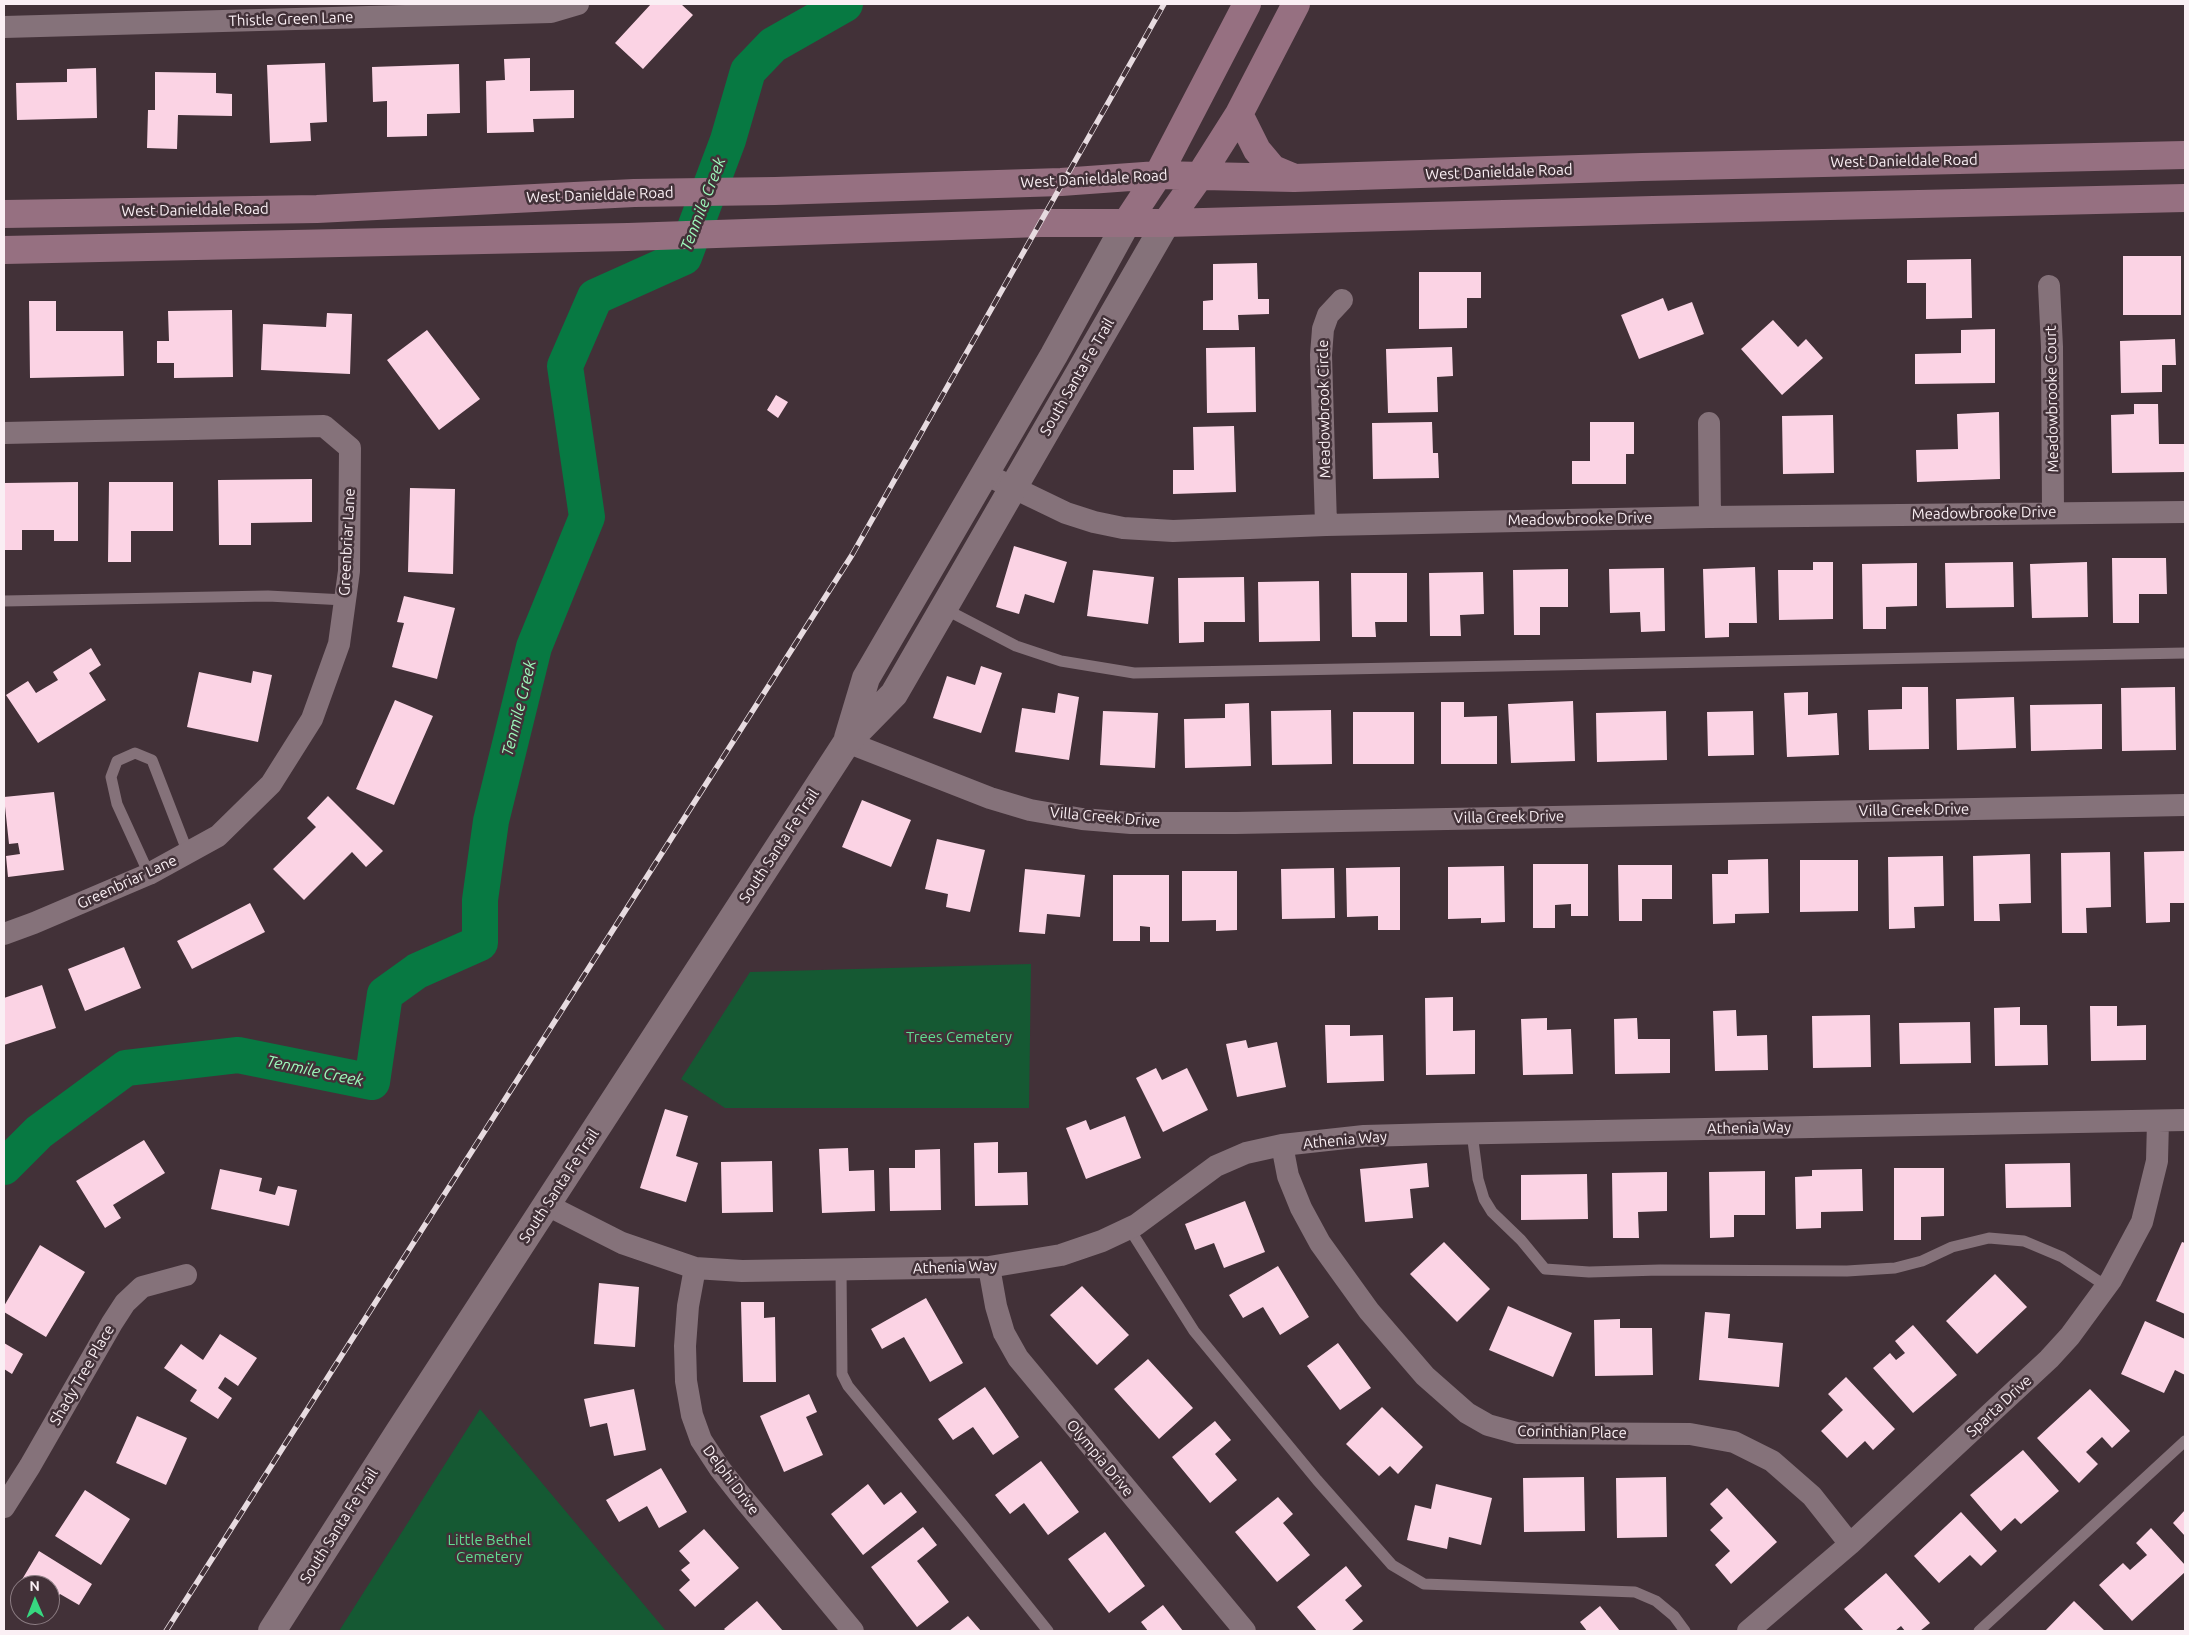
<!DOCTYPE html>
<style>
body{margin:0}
#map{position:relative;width:2189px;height:1635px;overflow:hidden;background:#423138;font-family:Ubuntu,sans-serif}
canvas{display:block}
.frame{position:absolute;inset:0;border:5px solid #faeff4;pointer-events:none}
.north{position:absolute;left:10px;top:1575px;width:50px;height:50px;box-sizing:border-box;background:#423138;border:1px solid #8c7d83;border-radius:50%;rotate:359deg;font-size:14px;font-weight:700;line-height:20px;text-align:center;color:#faeff4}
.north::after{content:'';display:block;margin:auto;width:18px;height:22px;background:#37d880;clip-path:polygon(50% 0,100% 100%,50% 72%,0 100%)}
</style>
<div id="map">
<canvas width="2189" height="1635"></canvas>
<div class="frame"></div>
<div class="north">N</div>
</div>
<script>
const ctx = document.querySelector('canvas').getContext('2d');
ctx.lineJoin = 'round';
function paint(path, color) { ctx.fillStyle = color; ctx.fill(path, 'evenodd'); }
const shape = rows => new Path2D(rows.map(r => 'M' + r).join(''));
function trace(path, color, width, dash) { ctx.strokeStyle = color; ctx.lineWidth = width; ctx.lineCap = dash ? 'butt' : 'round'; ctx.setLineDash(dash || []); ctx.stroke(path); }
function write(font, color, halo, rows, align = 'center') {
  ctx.font = font + ' Ubuntu,sans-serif'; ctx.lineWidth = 5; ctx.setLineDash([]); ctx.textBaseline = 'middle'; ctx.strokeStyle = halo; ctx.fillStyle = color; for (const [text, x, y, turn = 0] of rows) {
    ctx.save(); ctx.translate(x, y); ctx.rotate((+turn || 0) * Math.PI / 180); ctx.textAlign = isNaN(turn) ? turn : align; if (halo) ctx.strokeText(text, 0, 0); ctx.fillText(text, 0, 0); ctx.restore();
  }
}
paint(shape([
 [1031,964,1029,1108,725,1108,681,1079,750,972],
 [480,1409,666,1631,339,1631]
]), '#155933');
trace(shape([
 [4,1167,39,1132,126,1068,238,1055,372,1082,385,994,417,971,480,943,480,900,491,821,534,647,587,517,565,366,595,297,684,257,728,140,748,71,773,45,845,4]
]), '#077942', 36);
paint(shape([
 [651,4,681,4,693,15,643,69,615,43],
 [530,58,530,91,574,90,574,118,533,119,534,132,487,133,486,81,505,80,504,59],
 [325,63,327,122,310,123,311,141,270,143,267,65],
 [459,64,460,113,427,114,427,136,387,137,387,101,373,102,372,67],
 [96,68,97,118,17,120,16,83,67,82,67,69],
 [155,72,216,73,216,93,232,94,232,116,178,115,177,149,147,148,148,110,155,110],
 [2123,256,2181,256,2181,315,2123,315],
 [1971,259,1972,318,1926,319,1926,283,1907,283,1907,260],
 [1257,263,1258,299,1269,299,1269,314,1238,315,1239,330,1203,330,1203,301,1213,300,1213,264],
 [1419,272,1481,272,1481,298,1467,298,1467,328,1419,329],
 [1663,298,1668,311,1692,302,1704,334,1639,359,1621,315],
 [29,301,56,301,56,331,123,331,124,376,30,378],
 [232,310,233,377,174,378,174,363,157,363,157,341,169,341,168,311],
 [327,313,352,314,350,374,261,370,263,324,326,327],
 [1773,320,1798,347,1806,339,1823,358,1782,395,1741,349],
 [1995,329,1995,383,1915,384,1915,354,1961,353,1961,330],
 [427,330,480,399,439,430,387,360],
 [2175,339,2176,365,2162,365,2162,392,2121,393,2120,341],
 [1255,347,1256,412,1207,413,1206,348],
 [1452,347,1453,376,1437,377,1438,412,1388,413,1386,349],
 [776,395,788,402,778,418,767,410],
 [2134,404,2158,404,2159,444,2185,444,2185,472,2112,473,2111,415,2134,414],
 [1999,412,2000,479,1917,482,1916,450,1958,449,1957,414],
 [1833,415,1834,473,1783,474,1782,416],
 [1432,422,1433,453,1438,453,1439,478,1373,479,1372,423],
 [1590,422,1634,422,1634,454,1626,454,1626,484,1572,484,1572,461,1590,461],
 [1234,426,1236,492,1173,494,1173,470,1194,470,1193,427],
 [312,479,312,522,251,523,251,545,219,545,218,480],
 [78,482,78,541,54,541,54,530,22,530,22,550,4,550,4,483],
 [109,482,173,482,173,531,131,531,131,562,108,562],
 [410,488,455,489,453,574,408,572],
 [1014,546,1067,562,1054,603,1025,594,1019,614,996,607],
 [2112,558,2166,558,2167,594,2139,594,2139,623,2113,623],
 [1813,562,1833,562,1833,619,1779,620,1778,570,1813,570],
 [2013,562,2014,607,1946,608,1945,563],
 [2087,562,2088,617,2032,618,2030,564],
 [1917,563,1917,606,1886,607,1886,629,1863,629,1862,564],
 [1755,567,1757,623,1729,623,1729,637,1705,638,1703,569],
 [1664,568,1665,631,1641,632,1640,612,1610,613,1609,569],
 [1568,569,1568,607,1540,607,1540,635,1514,635,1513,570],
 [1093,570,1154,577,1148,624,1087,616],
 [1483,572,1484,614,1460,615,1461,636,1430,636,1429,573],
 [1351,573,1407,573,1407,622,1375,622,1376,637,1352,637],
 [1244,577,1245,622,1204,622,1204,642,1179,643,1178,578],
 [1319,581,1320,641,1259,642,1258,582],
 [404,596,455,608,437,679,392,667,404,623,397,622],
 [91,648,101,665,89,673,106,700,38,743,6,695,28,681,36,693,58,680,53,672],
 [981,666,1002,673,981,733,933,718,947,676,975,685],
 [253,671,272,675,258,742,187,727,199,672,251,683],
 [1902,687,1928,687,1929,749,1869,750,1868,710,1902,709],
 [2175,687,2176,750,2122,751,2121,688],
 [1808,692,1808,715,1837,713,1839,755,1787,757,1784,693],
 [1058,693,1079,697,1069,760,1015,752,1022,708,1055,713],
 [2014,697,2016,748,1957,750,1956,699],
 [395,700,433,716,394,805,356,789],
 [1573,701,1575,761,1511,763,1508,704],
 [1441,702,1464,702,1464,717,1497,716,1497,764,1441,764],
 [1249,703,1251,766,1185,768,1184,719,1225,718,1225,704],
 [2102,704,2102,749,2031,751,2030,705],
 [1331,710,1332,764,1272,765,1271,711],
 [1103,711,1158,713,1155,768,1100,765],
 [1666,711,1667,760,1597,762,1596,713],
 [1753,711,1754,755,1708,756,1707,712],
 [1353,712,1414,712,1414,764,1353,764],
 [54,792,64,870,8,877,6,856,20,854,18,843,9,844,4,797],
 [328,796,383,851,366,867,352,852,304,900,273,869,316,827,307,818],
 [862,800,911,820,891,867,842,847],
 [937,839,985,850,970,912,946,907,948,894,925,889],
 [2185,851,2185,903,2170,903,2170,922,2146,923,2144,852],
 [2110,852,2111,907,2086,908,2087,933,2062,933,2061,853],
 [2030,854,2031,903,1999,904,2000,921,1974,921,1973,856],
 [1943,856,1944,906,1914,907,1915,928,1889,929,1888,857],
 [1768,859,1769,913,1735,914,1735,923,1713,924,1712,874,1728,874,1728,860],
 [1800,860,1858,860,1858,911,1800,912],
 [1533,864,1588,864,1588,916,1571,916,1571,904,1555,905,1555,928,1533,928],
 [1618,865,1672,865,1672,899,1642,899,1642,921,1619,921],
 [1504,866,1505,922,1481,923,1481,918,1448,919,1448,867],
 [1400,867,1400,930,1378,930,1378,916,1347,917,1346,868],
 [1334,868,1335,918,1282,919,1281,869],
 [1025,869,1085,875,1080,917,1047,914,1045,934,1019,932],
 [1182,871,1237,871,1237,930,1216,931,1216,920,1182,921],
 [1113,875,1169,875,1169,942,1150,942,1150,927,1140,926,1140,941,1113,941],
 [250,903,265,932,192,969,177,941],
 [124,947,141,988,85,1011,68,969],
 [42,985,56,1028,4,1045,4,998],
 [1453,997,1453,1031,1475,1030,1475,1074,1426,1075,1425,998],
 [2090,1006,2117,1006,2117,1026,2146,1025,2146,1060,2091,1061],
 [2020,1007,2020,1025,2047,1025,2048,1065,1995,1066,1994,1008],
 [1736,1010,1737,1036,1767,1035,1768,1070,1715,1071,1713,1011],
 [1870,1015,1871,1067,1813,1068,1812,1016],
 [1547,1018,1547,1030,1571,1029,1573,1074,1523,1075,1521,1019],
 [1637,1018,1638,1039,1670,1039,1670,1073,1615,1074,1614,1019],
 [1970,1022,1971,1063,1900,1064,1899,1023],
 [1325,1025,1350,1025,1350,1036,1383,1035,1384,1081,1327,1083],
 [1246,1040,1248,1048,1277,1042,1286,1087,1237,1097,1226,1044],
 [1156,1068,1162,1080,1187,1068,1208,1110,1163,1132,1136,1078],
 [665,1109,688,1116,676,1156,698,1163,686,1202,640,1188],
 [1125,1116,1141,1158,1086,1179,1066,1128,1086,1120,1090,1130],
 [144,1140,165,1173,113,1205,121,1218,105,1228,76,1181],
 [998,1142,998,1173,1027,1172,1028,1205,975,1206,974,1143],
 [848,1148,849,1171,874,1170,875,1211,822,1213,819,1149],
 [940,1149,941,1210,890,1211,889,1168,915,1168,915,1150],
 [772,1161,773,1212,722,1213,721,1162],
 [1427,1163,1429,1187,1410,1189,1413,1218,1365,1222,1360,1169],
 [2070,1163,2071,1207,2006,1208,2005,1164],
 [1894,1168,1944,1168,1944,1216,1921,1217,1921,1240,1894,1240],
 [220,1169,262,1178,259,1191,275,1195,278,1186,297,1190,289,1226,211,1209],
 [1862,1169,1863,1211,1821,1212,1821,1228,1796,1229,1795,1177,1812,1176,1812,1170],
 [1765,1171,1765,1215,1734,1215,1734,1237,1710,1238,1709,1172],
 [1667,1172,1667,1211,1638,1212,1639,1238,1613,1238,1612,1173],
 [1587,1174,1588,1219,1521,1220,1521,1175],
 [1245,1201,1265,1252,1224,1268,1214,1243,1195,1250,1185,1224],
 [1444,1242,1490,1289,1457,1322,1410,1274],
 [2182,1242,2185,1243,2185,1314,2156,1301],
 [40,1245,85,1272,46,1337,4,1312,4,1306],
 [1278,1266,1309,1317,1280,1335,1263,1307,1243,1318,1229,1295],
 [1995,1274,2027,1307,1977,1354,1946,1321],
 [599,1283,639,1287,635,1347,594,1344],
 [1082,1286,1129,1335,1097,1365,1050,1315],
 [926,1298,963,1363,930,1382,904,1337,882,1349,871,1329],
 [741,1302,764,1302,764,1318,775,1317,776,1382,743,1382],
 [1508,1306,1572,1333,1553,1377,1489,1350],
 [1705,1312,1730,1314,1728,1338,1783,1343,1779,1387,1699,1380],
 [1620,1319,1620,1328,1652,1328,1653,1375,1595,1376,1594,1320],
 [2145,1321,2185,1339,2185,1375,2175,1370,2164,1393,2121,1374],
 [1913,1325,1957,1375,1913,1413,1873,1368,1890,1353,1896,1360,1905,1353,1895,1341],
 [220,1334,257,1358,238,1386,225,1377,218,1388,232,1398,218,1419,190,1401,197,1390,164,1368,181,1344,203,1360],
 [4,1343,23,1354,12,1374,4,1369],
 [1338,1343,1371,1388,1340,1410,1307,1366],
 [1148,1359,1193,1408,1159,1439,1114,1389],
 [1846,1377,1895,1429,1873,1450,1865,1441,1847,1458,1821,1431,1843,1410,1828,1394],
 [985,1387,1019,1437,993,1455,973,1427,953,1440,938,1419],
 [634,1389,646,1450,614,1456,607,1423,590,1427,584,1399],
 [2090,1389,2130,1431,2112,1448,2102,1437,2086,1452,2098,1464,2079,1483,2037,1438],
 [809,1394,817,1412,806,1417,823,1455,784,1472,760,1416],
 [1382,1407,1423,1447,1398,1474,1390,1466,1379,1476,1346,1444],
 [137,1416,187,1438,166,1485,116,1463],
 [1215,1421,1231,1440,1215,1454,1237,1480,1210,1503,1172,1457],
 [2023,1450,2059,1491,2021,1524,2015,1518,2001,1531,1970,1495],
 [1041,1461,1079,1512,1048,1535,1024,1503,1010,1514,995,1495],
 [661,1468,687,1512,659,1528,647,1506,619,1522,606,1500],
 [1584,1477,1585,1531,1524,1532,1523,1478],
 [1666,1477,1667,1537,1617,1538,1616,1478],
 [868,1484,884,1505,901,1492,917,1512,863,1555,831,1514],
 [1436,1484,1492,1498,1481,1545,1449,1537,1447,1549,1407,1540,1415,1505,1431,1509],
 [1727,1488,1777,1542,1731,1584,1715,1565,1730,1551,1710,1530,1723,1518,1710,1504],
 [85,1490,130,1519,101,1565,55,1536],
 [1278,1497,1293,1514,1283,1523,1310,1555,1277,1582,1235,1532],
 [2185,1510,2185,1536,2173,1523],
 [1961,1512,1997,1551,1981,1566,1970,1555,1939,1583,1914,1556],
 [923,1527,937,1545,917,1561,949,1602,917,1627,871,1567],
 [2151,1528,2185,1565,2185,1572,2132,1621,2099,1585,2123,1563,2130,1570,2147,1555,2136,1543],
 [704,1529,739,1568,695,1607,679,1590,690,1580,681,1570,690,1563,679,1551],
 [1105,1532,1145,1586,1109,1613,1068,1559],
 [39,1551,92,1584,79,1605,60,1594,50,1610,50,1585,20,1585,20,1603,11,1598],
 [1346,1566,1362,1586,1345,1600,1363,1621,1351,1631,1317,1631,1297,1607],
 [1886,1573,1930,1623,1920,1631,1905,1631,1901,1626,1895,1631,1864,1631,1844,1609],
 [757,1601,783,1631,726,1631,724,1629],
 [2074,1601,2105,1631,2045,1631],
 [1163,1605,1183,1631,1148,1631,1141,1622],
 [1600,1606,1620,1631,1587,1631,1580,1622],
 [968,1616,981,1631,949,1631]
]), '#fbd3e4');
trace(shape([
 [4,601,268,596,345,600],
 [943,608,1016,646,1061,661,1134,673,2185,653],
 [149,874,117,804,111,777,117,761,135,753,152,760,188,853],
 [1472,1133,1478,1179,1484,1199,1492,1212,1521,1240,1545,1269,1589,1272,1660,1270,1847,1271,1895,1268,1922,1261,1952,1247,1989,1238,2024,1241,2062,1257,2106,1286],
 [1129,1228,1194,1331,1317,1480,1392,1565,1424,1584,1635,1592,1656,1601,1674,1616,1685,1631],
 [841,1269,842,1374,848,1386,963,1525,1048,1631],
 [1979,1631,2185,1441]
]), '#85727a', 11);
trace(shape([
 [4,27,551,12,578,4],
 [2049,286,2052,347,2053,512],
 [1709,423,1710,517],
 [4,433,324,426,350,448,349,571,339,644,312,719,271,784,218,836,149,874,34,923,4,934],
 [985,474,1066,513,1094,522,1123,528,1173,531,1326,525,1710,517,2185,512],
 [1326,525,1321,355,1323,329,1328,315,1342,300],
 [847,742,990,798,1030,810,1082,819,1131,823,1236,823,2185,805],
 [1282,1145,1288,1176,1301,1208,1320,1243,1369,1311,1425,1376,1467,1413,1488,1425,1517,1433,1690,1434,1734,1442,1772,1461,1812,1496,1850,1544],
 [547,1205,622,1243,695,1268,742,1271,989,1267,1061,1255,1102,1241,1136,1225,1216,1166,1246,1153,1282,1145,1364,1136,1438,1134,2185,1120],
 [989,1267,996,1306,1004,1333,1018,1358,1245,1631],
 [695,1268,688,1306,685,1346,686,1381,692,1415,701,1440,720,1469,742,1497,853,1631],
 [4,1507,30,1466,112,1323,125,1303,142,1287,186,1275],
 [1748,1631,1850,1544,2049,1359,2070,1336,2111,1280,2142,1222,2157,1161,2158,1121]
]), '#85727a', 22);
trace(shape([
 [848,738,866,678,1054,355,1127,222],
 [272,1631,399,1432,847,742,894,694,1166,223]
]), '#85727a', 28);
trace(shape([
 [1239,114,1257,150,1273,169,1292,177],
 [4,214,317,209,634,193,775,191,1061,182,1158,175,1294,178,1642,167,2185,155],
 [1127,222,1158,175,1247,4],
 [1166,223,1201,174,1239,114,1296,4],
 [4,250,628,237,1040,223,1166,223,1653,210,2185,198]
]), '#967081', 28);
const rail = shape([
 [166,1631,852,555,1164,4]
]);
trace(rail, '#e7dbe0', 5.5);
trace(rail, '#423138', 4, [11]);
write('15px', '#faeff4', '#423138', [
 ["Thistle Green Lane",291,19,-2],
 ["West Danieldale Road",1904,161,-1],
 ["West Danieldale Road",1499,172,-2],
 ["West Danieldale Road",1094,179,-3],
 ["West Danieldale Road",600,195,-2],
 ["West Danieldale Road",195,210,-1],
 ["South Santa Fe Trail",1077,377,-60],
 ["Meadowbrooke Court",2052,399,-91],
 ["Meadowbrook Circle",1324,409,-91],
 ["Meadowbrooke Drive",1984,513,-1],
 ["Meadowbrooke Drive",1580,519,-1],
 ["Greenbriar Lane",347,542,-87],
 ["Villa Creek Drive",1914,810,-1],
 ["Villa Creek Drive",1105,817,5],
 ["Villa Creek Drive",1509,817,-1],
 ["South Santa Fe Trail",779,846,-57],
 ["Greenbriar Lane",127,882,-25],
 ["Athenia Way",1749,1128,-1],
 ["Athenia Way",1345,1140,-5],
 ["South Santa Fe Trail",559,1186,-57],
 ["Athenia Way",955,1267,-2],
 ["Shady Tree Place",82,1375,-60],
 ["Sparta Drive",1999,1406,-43],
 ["Corinthian Place",1572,1432,1],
 ["Olympia Drive",1100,1458,50],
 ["Delphi Drive",731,1480,53],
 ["South Santa Fe Trail",339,1526,-58]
]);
write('15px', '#60dd91', '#423138', [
 ["Trees Cemetery",959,1037],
 ["Little Bethel",489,1540],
 ["Cemetery",489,1557]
]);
write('italic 16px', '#9dfbbc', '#423138', [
 ["Tenmile Creek",703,204,-69],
 ["Tenmile Creek",519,708,-76],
 ["Tenmile Creek",315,1071,12]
]);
</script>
